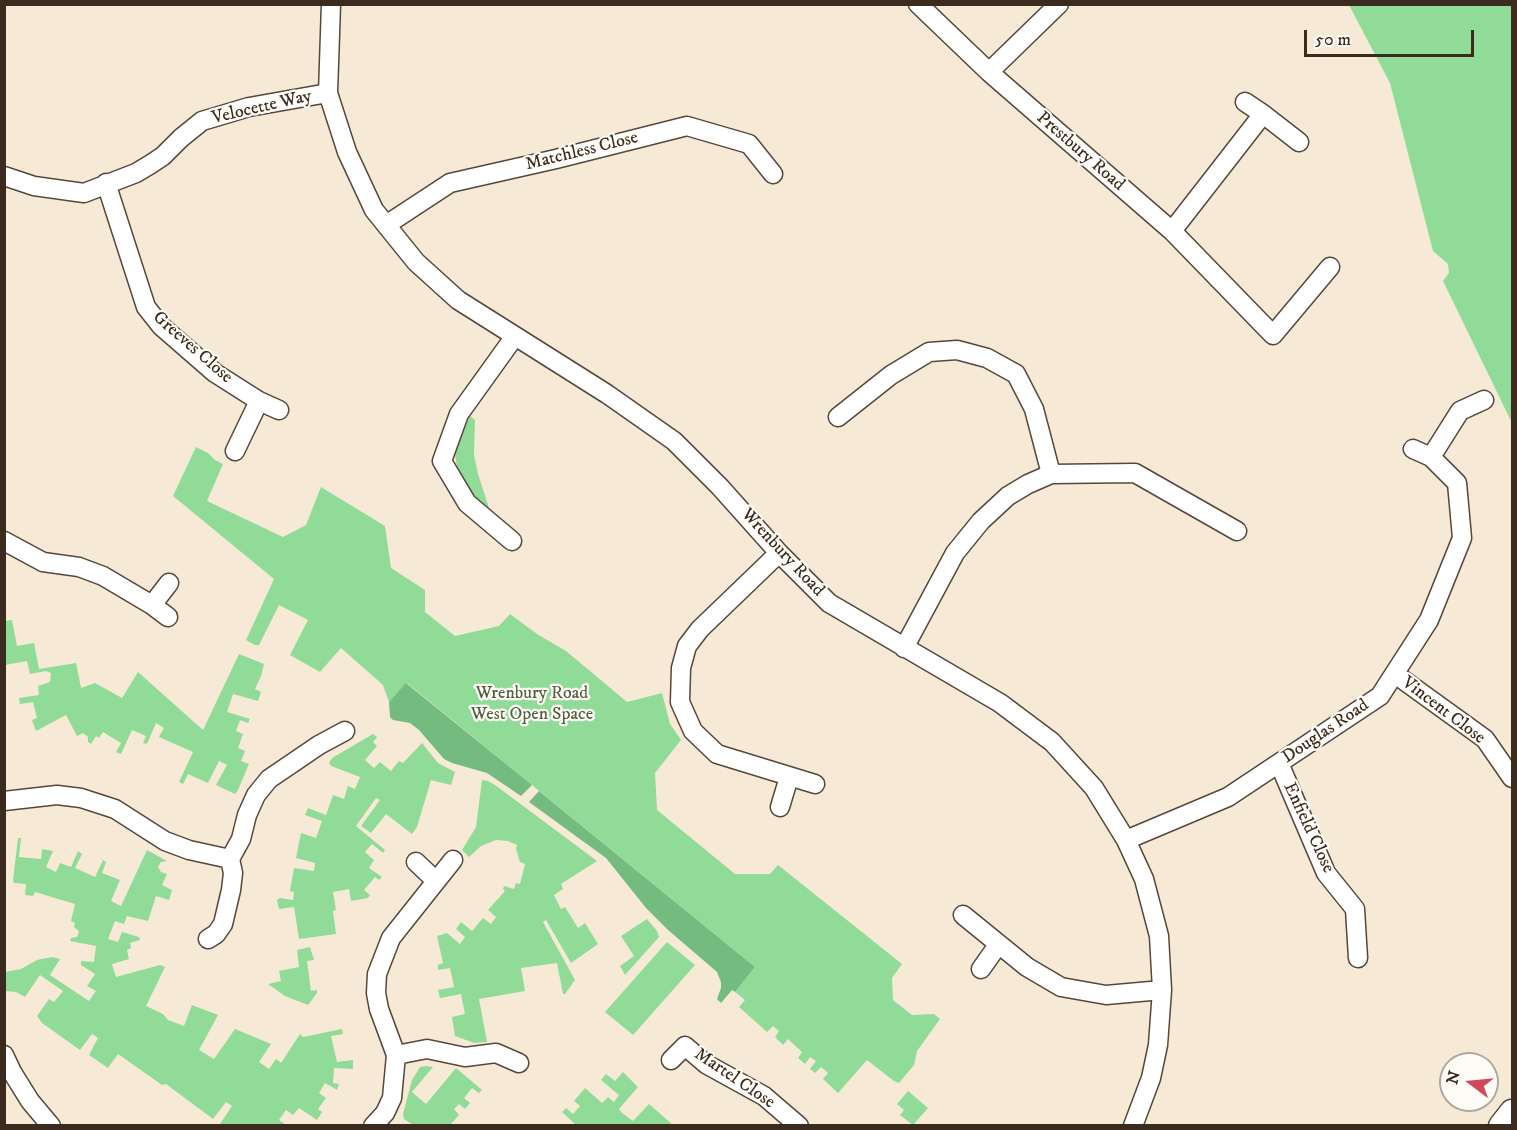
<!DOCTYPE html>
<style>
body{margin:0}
#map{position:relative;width:1517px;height:1130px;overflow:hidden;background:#f6ead6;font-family:"IM FELL DW Pica",serif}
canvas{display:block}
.frame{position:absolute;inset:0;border:6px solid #3b2a1e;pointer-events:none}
.north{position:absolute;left:1439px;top:1052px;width:60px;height:60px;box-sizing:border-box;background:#fdfcf7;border:2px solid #afa8a0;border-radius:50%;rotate:286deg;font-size:16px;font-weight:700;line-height:24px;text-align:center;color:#3b2a1e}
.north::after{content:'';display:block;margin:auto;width:21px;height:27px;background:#d1495b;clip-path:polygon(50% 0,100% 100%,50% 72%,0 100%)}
.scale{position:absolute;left:1304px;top:30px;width:170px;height:27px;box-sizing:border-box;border:3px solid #3b2a1e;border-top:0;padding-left:8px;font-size:18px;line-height:21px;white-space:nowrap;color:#3b2a1e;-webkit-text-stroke:4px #fdfcf7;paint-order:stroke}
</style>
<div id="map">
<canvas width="1517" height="1130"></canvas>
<div class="frame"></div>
<div class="north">N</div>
<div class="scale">50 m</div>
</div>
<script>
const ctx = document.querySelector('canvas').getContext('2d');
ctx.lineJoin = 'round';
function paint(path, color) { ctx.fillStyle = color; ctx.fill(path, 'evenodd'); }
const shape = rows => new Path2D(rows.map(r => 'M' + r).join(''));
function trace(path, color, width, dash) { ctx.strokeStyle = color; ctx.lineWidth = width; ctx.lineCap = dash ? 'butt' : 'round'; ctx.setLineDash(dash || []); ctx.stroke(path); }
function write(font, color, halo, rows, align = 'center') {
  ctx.font = font + ' "IM FELL DW Pica",serif'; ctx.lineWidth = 4.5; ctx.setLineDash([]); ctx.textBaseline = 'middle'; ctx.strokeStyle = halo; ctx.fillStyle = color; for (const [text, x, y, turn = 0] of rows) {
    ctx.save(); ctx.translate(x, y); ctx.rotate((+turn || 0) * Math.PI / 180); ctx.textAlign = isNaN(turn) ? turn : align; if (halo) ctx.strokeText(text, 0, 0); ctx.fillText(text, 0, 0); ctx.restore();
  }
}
paint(shape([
 [1349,5,1512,5,1512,423,1443,281,1449,273,1448,264,1433,251,1390,83],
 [470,416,475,420,474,455,478,474,489,508,472,497,459,478,455,455,458,437],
 [196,447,208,453,215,460,223,464,207,501,283,537,306,525,321,487,385,526,391,568,425,590,425,612,455,636,499,626,510,614,537,634,566,651,627,702,662,693,670,724,681,740,655,773,657,810,735,874,770,874,778,865,902,964,892,978,893,1000,912,1015,934,1014,940,1019,917,1051,914,1065,899,1083,894,1081,867,1060,838,1093,823,1079,828,1073,821,1067,815,1073,810,1069,816,1061,810,1057,805,1064,798,1058,802,1052,788,1039,783,1045,775,1037,779,1031,773,1026,767,1032,739,1007,745,1000,735,992,755,967,407,683,389,702,383,685,341,648,320,672,290,655,308,620,279,605,259,645,255,645,246,640,274,579,173,496],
 [12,620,17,646,34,643,39,669,76,663,81,688,95,683,122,698,138,672,203,730,239,654,264,664,261,676,255,689,261,692,258,701,233,694,227,712,250,719,248,723,240,720,236,731,243,734,238,748,245,751,241,761,249,764,238,790,235,794,216,785,227,765,219,761,208,783,188,774,183,784,179,782,193,752,159,737,164,728,156,723,147,744,143,743,146,736,132,730,121,754,116,752,121,743,103,732,99,738,96,736,91,744,88,742,88,737,83,733,77,736,66,715,36,731,32,720,37,718,33,702,20,704,19,698,39,695,38,686,50,682,51,673,46,671,30,674,27,661,5,665,5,621],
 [373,734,377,737,373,742,377,746,365,760,374,768,380,762,391,771,399,761,403,763,422,743,438,763,455,772,451,785,431,780,417,827,412,834,386,814,371,833,361,826,380,800,376,798,356,826,385,850,383,853,372,844,365,852,374,860,369,868,382,877,379,880,375,877,364,890,370,895,368,898,351,901,349,889,333,892,336,910,333,911,336,934,299,939,294,907,279,909,277,900,280,898,293,900,294,892,290,891,294,868,314,871,315,863,296,858,301,833,316,838,322,821,305,815,308,808,326,815,333,795,344,799,348,786,355,789,360,777,331,766,329,763,332,758],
 [482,780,488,781,495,785,597,861,561,884,563,889,554,895,561,909,565,907,578,928,585,923,598,944,571,963,546,920,543,922,575,980,565,994,563,994,557,963,521,968,525,991,479,999,487,1042,474,1043,455,1036,452,1017,465,1014,461,994,440,998,438,990,454,987,450,968,438,970,438,965,443,963,437,936,447,933,460,944,465,937,456,929,461,922,472,931,483,918,491,924,496,917,488,910,505,891,503,889,504,886,514,889,516,883,520,884,525,864,520,862,516,849,517,845,508,841,496,840,481,846,469,857,462,850,476,827],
 [18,838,21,838,19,857,41,859,42,849,53,851,46,867,56,872,60,863,71,867,78,851,82,854,75,868,95,877,103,860,106,862,102,873,120,880,111,901,121,906,147,850,167,861,161,862,158,867,161,872,167,874,162,885,172,890,169,900,156,896,148,921,127,916,124,924,115,921,108,939,118,942,122,932,139,937,140,940,130,943,131,948,127,950,129,959,112,964,116,977,160,965,165,967,146,1006,163,1014,168,1020,184,1026,192,1005,218,1015,199,1050,214,1059,235,1029,271,1044,259,1062,269,1069,276,1059,281,1063,300,1034,303,1037,342,1029,343,1034,331,1036,337,1062,353,1060,353,1069,334,1068,333,1083,339,1084,337,1090,325,1083,319,1093,326,1098,318,1109,322,1112,317,1120,299,1108,293,1115,286,1110,279,1120,286,1125,222,1125,220,1124,232,1106,226,1102,213,1119,166,1084,162,1085,118,1054,108,1068,89,1055,98,1038,92,1034,80,1050,42,1023,37,1016,49,999,54,1002,63,991,40,975,25,997,16,992,5,991,5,972,21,969,37,960,52,957,60,959,50,975,89,1001,96,991,87,986,95,974,81,965,81,961,94,962,96,946,70,941,71,938,77,937,79,931,74,927,75,923,71,921,75,904,35,892,33,896,25,895,26,884,14,883,13,880],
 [647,919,657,931,659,937,625,975,620,966,634,956,621,936],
 [667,942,695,965,633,1035,605,1012],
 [310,947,314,960,307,961,311,991,317,990,317,993,308,1005,285,996,268,984,281,981,279,971,299,967,297,950],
 [426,1066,433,1067,412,1092,426,1104,456,1068,482,1090,479,1093,472,1088,464,1098,470,1103,465,1109,459,1104,454,1109,459,1115,450,1125,413,1125,404,1119,403,1114,412,1080,420,1067],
 [623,1072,638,1087,619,1109,621,1112,633,1121,649,1104,673,1125,576,1125,562,1112,566,1108,573,1114,580,1106,574,1101,585,1088,602,1103,608,1097,614,1102,619,1095,601,1080,606,1074,615,1081],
 [908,1091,928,1108,913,1125,900,1115,904,1110,897,1104]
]), '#90db97');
paint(shape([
 [406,683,532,785,521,796,487,773,452,763,444,759,419,730,410,723,393,720,390,717,389,702],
 [539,791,755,967,735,992,732,990,721,1003,717,999,721,988,721,982,717,972,667,929,646,908,606,858,529,802]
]), '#74bb80');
const street = shape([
 [331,4,328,93,347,152,374,210,416,262,458,300,607,394,674,441,720,487,779,553,829,603,1000,703,1052,742,1094,788,1126,840,1144,879,1159,936,1162,990,1158,1045,1151,1078,1133,1126],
 [918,4,989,72,1172,231,1273,335,1330,267],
 [989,72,1059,4],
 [1245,102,1263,114],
 [4,176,34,186,84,193,136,173,151,164,163,156,181,138,202,121,249,107,328,93],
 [106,183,146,307,161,326,215,373,259,401,279,410],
 [386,225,450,183,556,159,687,126,749,144,773,174],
 [1172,231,1263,114,1299,142],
 [838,417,891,375,929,352,957,350,987,358,1016,374,1034,409,1051,474],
 [235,451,259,401],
 [1431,457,1460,411,1484,400],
 [4,541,43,562,79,567,103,576,152,605,168,617],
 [512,541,467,503,442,461,459,414,515,336],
 [779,553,700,629,687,646,681,668,680,702,693,731,717,754,815,784],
 [152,605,169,583],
 [904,648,955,553,981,521,1008,496,1028,484,1051,474,1135,473,1237,531],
 [1395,674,1485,739,1512,778],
 [1279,763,1326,873,1355,909,1358,958],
 [4,801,57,795,81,798,115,809,165,841,189,850,230,859,241,839,247,815,256,795,269,779,319,745,345,731],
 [780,807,789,777],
 [1126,840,1228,797,1380,696,1429,620,1462,538,1457,483,1431,457,1413,449],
 [416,862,436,881],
 [963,915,1027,967,1061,987,1106,995,1162,990],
 [208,939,216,934,223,924,231,890,233,873,230,859],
 [981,969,998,945],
 [4,1055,12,1072,30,1101,51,1126],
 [396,1055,427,1049,465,1057,496,1053,519,1063],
 [671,1060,685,1046,706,1064,764,1096,799,1126],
 [373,1126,385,1113,392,1098,396,1055,379,1009,376,993,377,974,391,938,453,860]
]);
const secondary = shape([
 [1501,1126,1512,1112]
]);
trace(street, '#57473a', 21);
trace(secondary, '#57473a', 27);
trace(street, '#fff', 18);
trace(secondary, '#fff', 24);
write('18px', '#3b2a1e', '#fdfcf7', [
 ["Velocette Way",262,108,-13],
 ["Matchless Close",582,152,-14],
 ["Prestbury Road",1080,152,41],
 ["Greeves Close",192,348,41],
 ["Wrenbury Road",782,553,47],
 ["Vincent Close",1443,711,37],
 ["Douglas Road",1326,732,-34],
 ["Enfield Close",1308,828,65],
 ["Martel Close",734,1079,34]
]);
write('18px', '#545f42', '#fdfcf7', [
 ["Wrenbury Road",532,694],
 ["West Open Space",532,715]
]);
</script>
